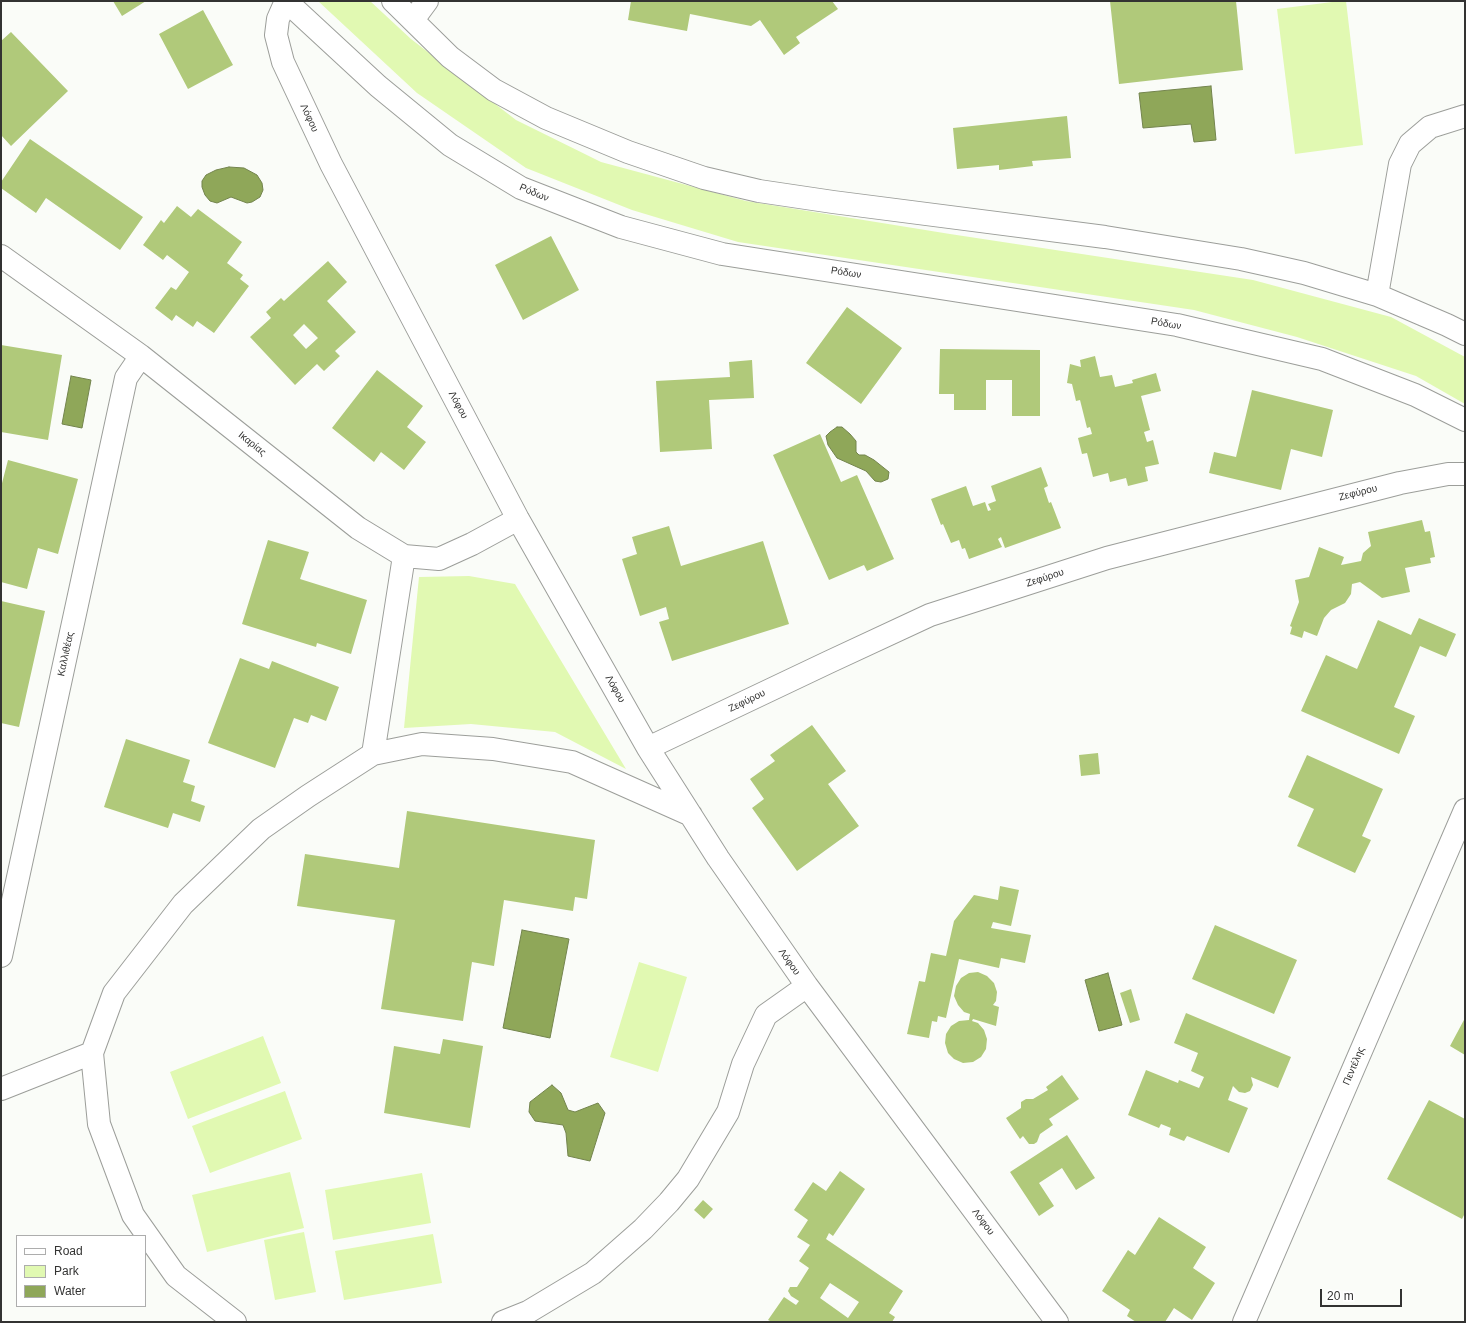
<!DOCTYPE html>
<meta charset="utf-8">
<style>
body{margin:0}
#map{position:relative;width:1466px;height:1323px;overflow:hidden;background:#fafcf8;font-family:Arial,sans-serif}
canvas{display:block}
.frame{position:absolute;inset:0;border:2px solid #333332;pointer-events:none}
.legend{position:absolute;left:16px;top:1235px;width:130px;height:72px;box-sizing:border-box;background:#fff;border:1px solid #adadad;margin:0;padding:5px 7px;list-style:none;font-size:12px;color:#333332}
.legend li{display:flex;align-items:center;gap:8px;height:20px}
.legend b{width:20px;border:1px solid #adadad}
.scale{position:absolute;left:1320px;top:1289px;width:82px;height:18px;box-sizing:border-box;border:2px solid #333332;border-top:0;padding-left:5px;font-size:12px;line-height:14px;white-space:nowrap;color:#333332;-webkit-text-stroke:3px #fff;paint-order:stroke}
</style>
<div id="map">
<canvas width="1466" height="1323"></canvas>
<div class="frame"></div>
<ul class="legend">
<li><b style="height:5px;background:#fff"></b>Road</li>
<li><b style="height:11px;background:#e1f9b2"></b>Park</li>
<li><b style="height:11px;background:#8fa759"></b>Water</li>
</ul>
<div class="scale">20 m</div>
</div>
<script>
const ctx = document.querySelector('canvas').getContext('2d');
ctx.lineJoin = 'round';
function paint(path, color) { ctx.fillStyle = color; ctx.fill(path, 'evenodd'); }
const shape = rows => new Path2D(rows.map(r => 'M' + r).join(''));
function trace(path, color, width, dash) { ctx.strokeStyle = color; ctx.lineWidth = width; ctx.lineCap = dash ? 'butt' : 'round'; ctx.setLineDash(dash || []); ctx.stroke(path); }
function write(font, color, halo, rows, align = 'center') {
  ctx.font = font + ' Arial,sans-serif'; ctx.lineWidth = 3; ctx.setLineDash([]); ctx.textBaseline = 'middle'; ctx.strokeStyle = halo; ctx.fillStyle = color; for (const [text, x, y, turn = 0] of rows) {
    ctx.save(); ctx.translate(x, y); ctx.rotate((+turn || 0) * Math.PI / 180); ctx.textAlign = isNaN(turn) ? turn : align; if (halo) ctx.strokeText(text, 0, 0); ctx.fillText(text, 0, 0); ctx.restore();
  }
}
paint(shape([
 [318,1,370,1,411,39,516,120,601,162,746,201,950,234,1253,280,1391,317,1465,357,1465,404,1416,376,1297,337,1194,310,738,242,632,210,526,168,417,93],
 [1340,1,1346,1,1363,145,1295,154,1277,9],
 [469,576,515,584,626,769,555,732,471,724,404,728,419,577],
 [639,962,687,977,658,1072,610,1057],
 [263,1036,281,1083,188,1119,170,1072],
 [285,1091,302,1139,210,1173,192,1126],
 [290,1172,304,1228,207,1252,192,1195],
 [422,1173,431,1223,333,1240,325,1190],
 [304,1232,316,1292,275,1300,264,1240],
 [433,1234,442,1283,344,1300,335,1251]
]), '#e1f9b2');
const water = shape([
 [1211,86,1216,140,1194,142,1191,124,1143,128,1139,93,1211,86],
 [229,167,244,168,257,175,262,183,263,190,260,197,252,202,247,203,231,197,217,203,210,201,205,195,202,187,202,181,206,175,216,170,229,167],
 [71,376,91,380,82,428,62,424,71,376],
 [837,427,842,427,850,434,856,441,856,452,859,455,865,455,874,460,889,472,888,479,881,482,875,481,866,471,837,458,828,445,826,436,830,432,837,427],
 [522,930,569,939,550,1038,503,1028,522,930],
 [1108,973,1122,1025,1099,1031,1085,980,1108,973],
 [552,1085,561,1093,568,1110,575,1112,598,1103,605,1113,590,1161,568,1156,566,1133,563,1125,535,1121,529,1112,530,1102,552,1085]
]);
paint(water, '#8fa759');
trace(water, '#73844d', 1);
paint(shape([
 [113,1,146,1,122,16],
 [631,1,832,1,838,9,796,37,800,43,784,55,760,20,751,26,690,14,687,31,628,20],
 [1110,1,1236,1,1243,70,1119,84],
 [203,10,233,65,188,89,159,34],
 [11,32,68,91,11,146,1,135,1,41],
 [1067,116,1071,158,1032,161,1033,166,999,170,999,165,957,169,953,128],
 [30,139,143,217,120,250,46,198,36,213,1,188,1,182],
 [177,206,191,217,198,209,242,242,227,263,243,275,240,279,249,286,214,333,197,321,193,327,176,315,172,321,155,308,171,287,176,290,189,272,167,255,163,260,143,245,161,220,164,223],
 [551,236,579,290,523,320,495,265],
 [328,261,347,282,327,301,356,332,335,351,340,356,324,371,317,364,295,385,250,337,271,318,266,312,281,298,284,301],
 [304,324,318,338,306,349,293,335],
 [847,307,902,348,861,404,806,363],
 [1,345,62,355,48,440,1,432],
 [940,349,1040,350,1040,416,1012,416,1012,380,986,380,986,410,954,410,954,394,939,394],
 [1095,356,1100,377,1112,375,1115,387,1133,383,1132,380,1156,373,1161,391,1141,396,1150,430,1144,432,1147,442,1153,440,1159,464,1145,467,1148,481,1128,486,1126,478,1110,482,1108,473,1093,477,1087,453,1082,454,1078,438,1092,434,1090,427,1087,428,1080,400,1076,401,1072,384,1067,383,1070,364,1081,367,1080,360],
 [752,360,754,398,709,400,712,449,660,452,656,381,730,377,729,362],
 [377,370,423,406,407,427,426,442,404,470,381,452,374,462,332,428],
 [1252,390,1333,410,1322,457,1291,449,1281,490,1209,473,1214,452,1236,457],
 [820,434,841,482,857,475,894,559,867,571,864,565,829,580,773,455],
 [8,460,78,479,58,554,38,548,27,589,1,582,1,487],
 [1041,467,1048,486,1044,488,1049,503,1051,502,1061,528,1005,548,1001,537,998,539,1002,547,969,559,965,548,962,549,959,540,951,543,943,524,941,525,931,499,966,486,973,506,985,502,988,511,991,510,988,504,996,501,991,486],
 [1422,520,1425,532,1430,531,1435,557,1430,558,1431,563,1405,568,1410,592,1382,598,1360,582,1352,584,1351,594,1345,603,1331,610,1324,618,1317,636,1304,631,1302,638,1290,634,1292,627,1290,626,1299,602,1295,580,1309,577,1319,547,1344,557,1341,565,1361,561,1363,553,1371,546,1368,532],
 [669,526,681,566,763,541,789,624,672,661,659,622,669,619,666,607,640,616,622,559,637,554,632,537],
 [268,540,309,552,300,579,367,600,351,654,317,643,316,647,242,624],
 [1,601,45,611,19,727,1,723],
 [1419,618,1456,634,1446,657,1420,646,1394,707,1415,716,1399,754,1301,711,1326,655,1357,669,1378,620,1411,635],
 [240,658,269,669,272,661,339,687,326,721,311,715,308,723,294,718,275,768,208,743],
 [812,725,846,771,828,784,859,826,797,871,752,808,764,799,750,779,775,761,770,755],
 [126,739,190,760,183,782,195,786,191,801,205,806,200,822,173,813,168,828,104,807],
 [1098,753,1100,774,1081,776,1079,755],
 [1307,755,1383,789,1362,836,1371,840,1355,873,1297,846,1314,809,1288,797],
 [407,811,595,840,587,899,575,897,573,911,504,900,494,966,472,962,463,1021,381,1009,395,920,297,906,305,854,399,868],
 [1000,886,1019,890,1011,926,993,922,991,928,1031,935,1025,963,1001,958,999,968,959,959,946,1018,938,1016,937,1022,932,1021,929,1038,907,1034,919,981,925,982,931,953,946,956,954,921,974,895,998,900],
 [1215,925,1297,960,1274,1014,1192,979],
 [978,972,987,976,994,983,997,992,996,1001,993,1005,999,1007,996,1026,973,1019,972,1021,978,1023,984,1030,987,1039,986,1049,981,1057,973,1062,963,1063,954,1059,948,1053,945,1043,946,1034,951,1026,959,1021,969,1020,970,1014,964,1012,958,1005,954,996,956,986,961,978,969,973],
 [1131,989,1140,1020,1130,1023,1120,993],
 [1186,1013,1291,1057,1278,1088,1251,1077,1253,1085,1250,1091,1245,1093,1239,1092,1233,1086,1228,1100,1248,1108,1229,1153,1187,1136,1184,1141,1169,1135,1171,1128,1161,1124,1159,1128,1128,1115,1146,1070,1178,1083,1179,1080,1199,1088,1204,1077,1191,1071,1198,1053,1174,1043],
 [1465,1018,1465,1055,1450,1046],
 [443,1039,483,1046,470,1128,384,1113,394,1046,440,1054],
 [1062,1075,1079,1099,1049,1119,1053,1125,1040,1134,1037,1142,1034,1144,1029,1144,1023,1136,1020,1139,1006,1118,1021,1108,1021,1102,1026,1099,1033,1099,1048,1090,1046,1087],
 [1429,1100,1465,1119,1465,1213,1462,1219,1387,1179],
 [1067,1135,1095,1178,1076,1190,1062,1168,1039,1183,1054,1206,1039,1216,1010,1172],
 [840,1171,865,1189,833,1236,829,1233,826,1239,903,1291,889,1313,895,1317,892,1322,772,1322,768,1320,784,1297,796,1305,799,1301,791,1296,788,1291,790,1287,797,1287,809,1268,799,1261,810,1245,797,1237,808,1220,794,1210,813,1182,826,1191],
 [830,1283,859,1302,848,1318,820,1298],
 [703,1200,713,1209,704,1219,694,1210],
 [1159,1217,1206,1247,1193,1268,1215,1283,1192,1320,1174,1308,1165,1322,1136,1322,1127,1316,1130,1310,1102,1291,1128,1250,1135,1255]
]), '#b0c97a');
const minor = shape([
 [286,1,278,19,276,35,283,62,331,164,518,519,648,748,718,858,807,986,1057,1322],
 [286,1,378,86,450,145,521,188,621,227,722,254,1177,325,1322,359,1415,395,1465,420],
 [393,1,450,57,494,90,546,118,628,152,704,178,759,191,833,202,1105,237,1241,259,1304,273,1377,295,1447,325,1465,334],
 [413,20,427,1],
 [1,256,141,356,358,528,404,556,439,559,472,544,518,519],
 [1377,295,1400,164,1410,144,1430,127,1465,116],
 [648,748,829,662,930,615,1107,558,1400,483,1448,474,1465,474],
 [373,754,404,556],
 [1,956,126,378,141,356],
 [1,1089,92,1053],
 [235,1322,176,1276,133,1215,99,1124,92,1053,114,993,183,904,261,829,308,796,373,754,422,744,493,749,572,762,691,815],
 [503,1322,528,1312,593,1273,643,1229,669,1202,688,1179,728,1112,743,1064,766,1015,807,986],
 [1244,1322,1465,810]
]);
trace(minor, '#9c9e9a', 24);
trace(minor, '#fff', 22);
write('10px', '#333332', '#fff', [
 ["Λόφου",309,118,65],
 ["Ρόδων",534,193,23],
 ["Ρόδων",846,273,9],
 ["Ρόδων",1166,324,10],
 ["Λόφου",458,405,62],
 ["Ικαρίας",252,444,39],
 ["Ζεφύρου",1358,493,-14],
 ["Ζεφύρου",1045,578,-18],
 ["Καλλιθέας",66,654,-78],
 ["Λόφου",615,689,60],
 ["Ζεφύρου",747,701,-26],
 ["Λόφου",789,962,55],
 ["Πεντέλης",1354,1066,-67],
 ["Λόφου",983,1222,53]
]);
</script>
